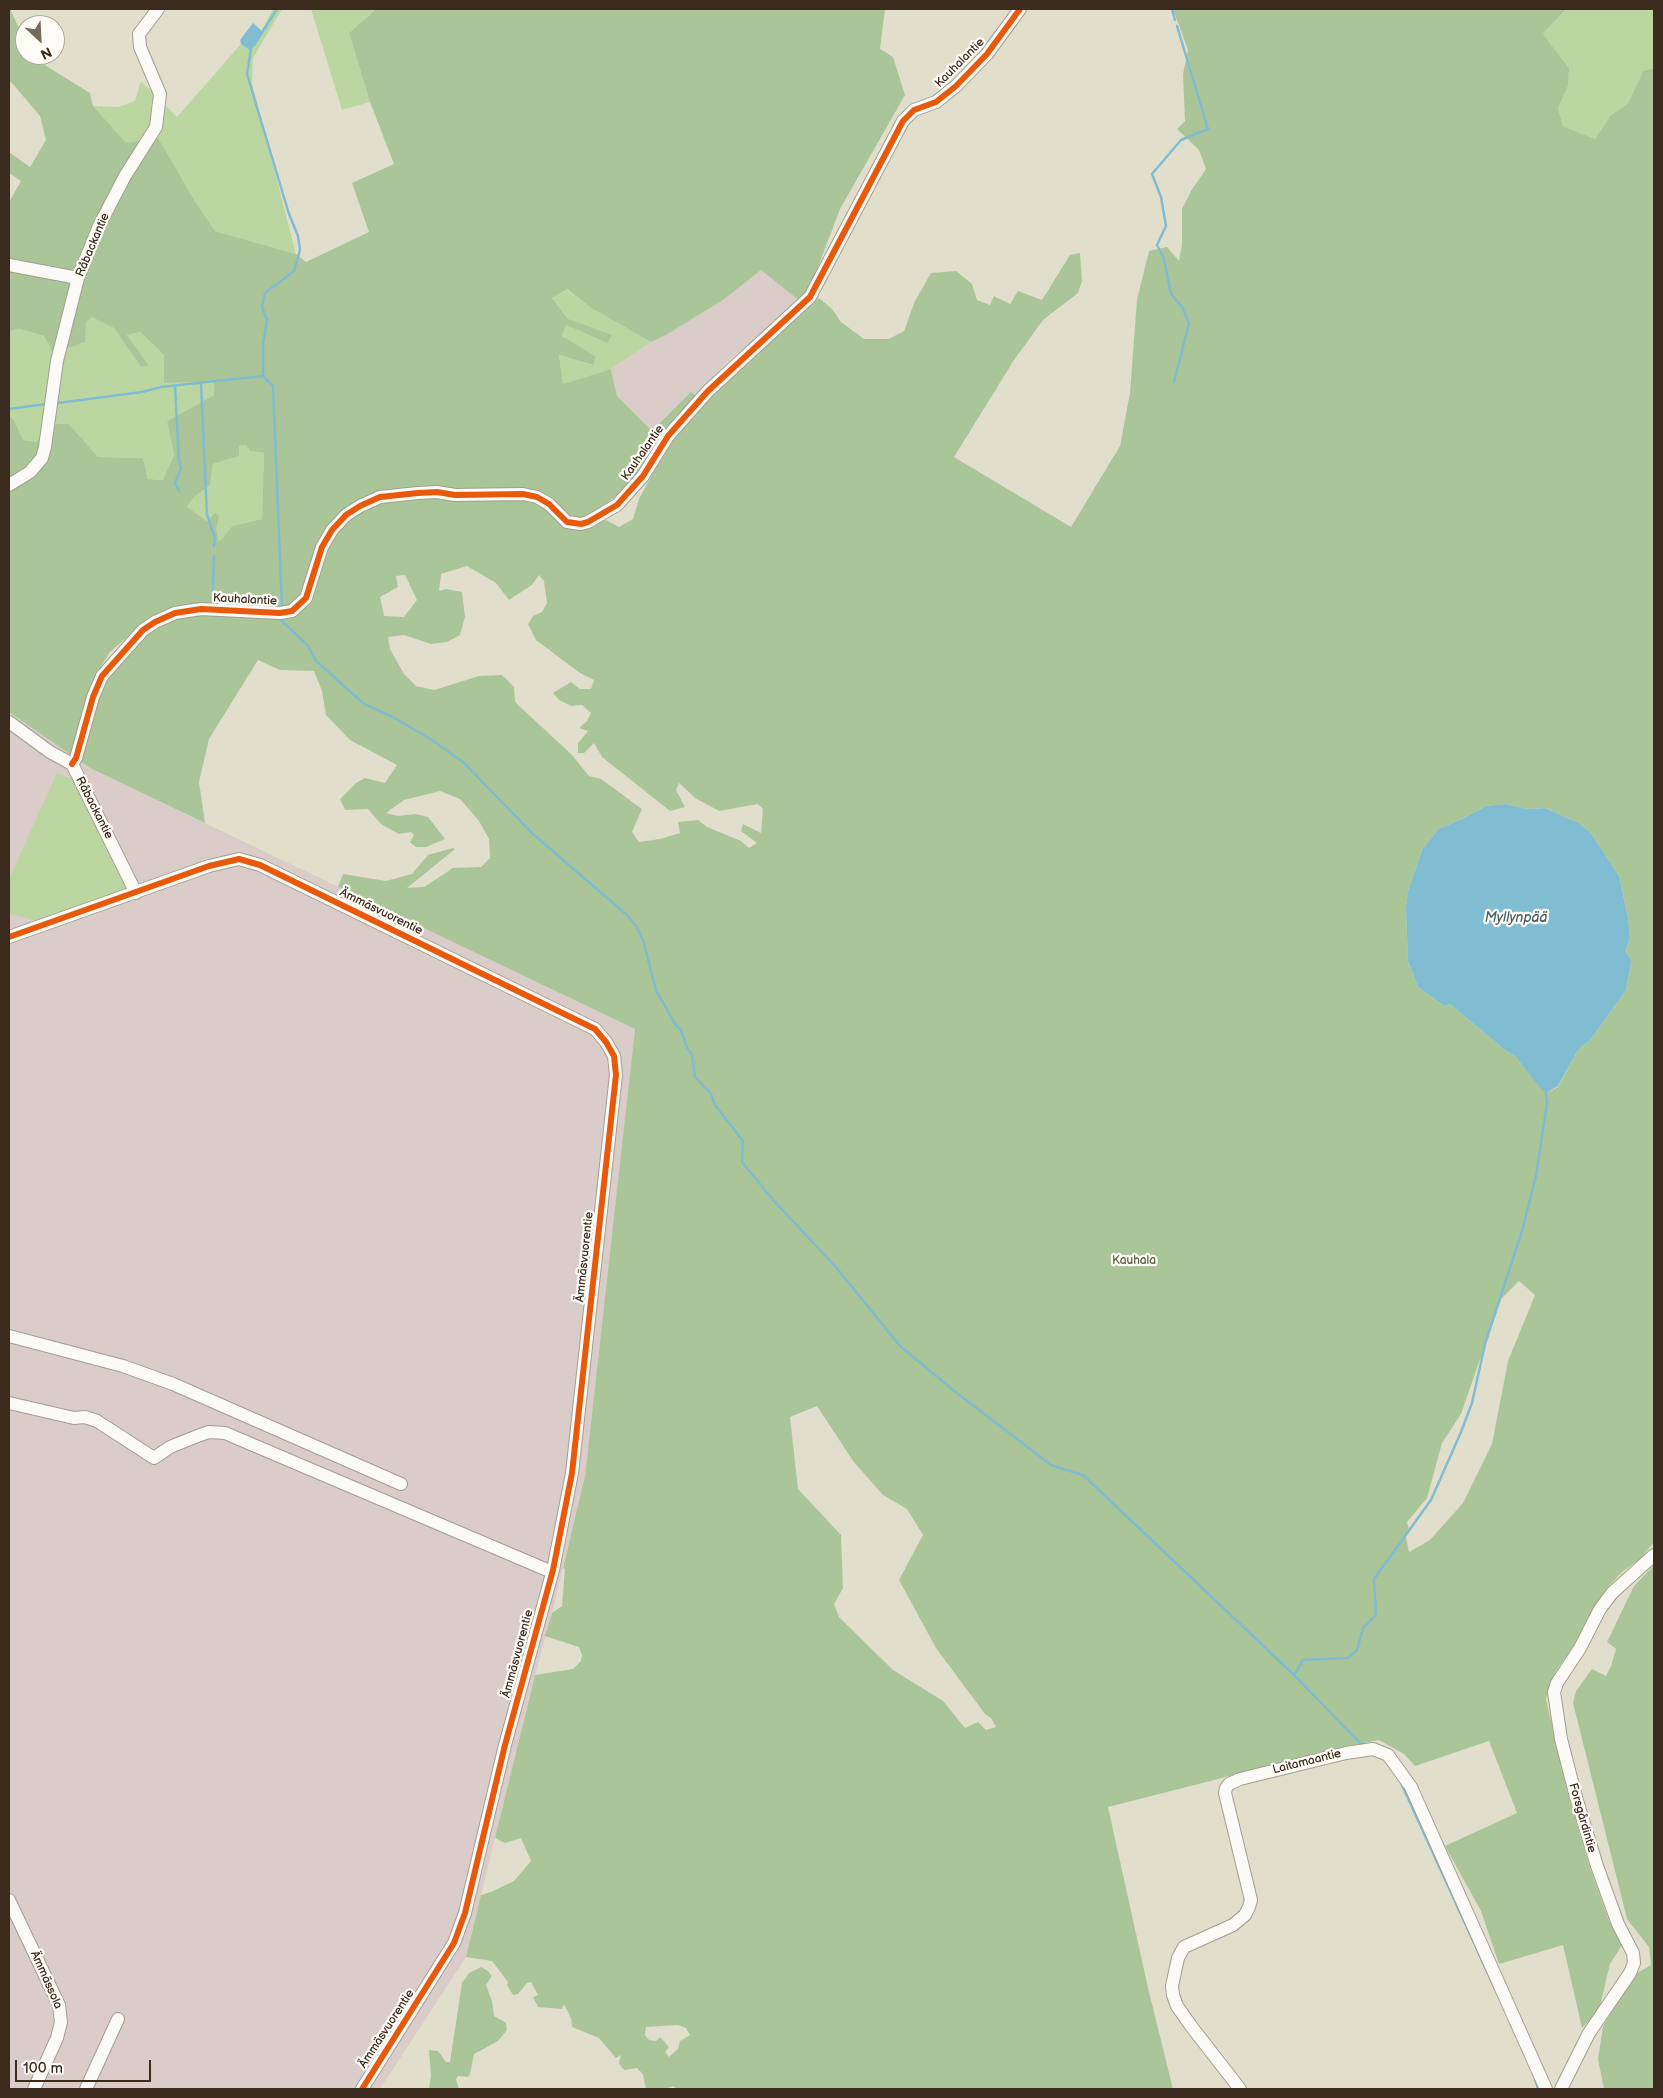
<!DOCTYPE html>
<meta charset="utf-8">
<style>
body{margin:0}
#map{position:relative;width:1663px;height:2098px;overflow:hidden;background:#e2decc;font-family:"Balsamiq Sans",sans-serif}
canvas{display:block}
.frame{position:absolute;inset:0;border:10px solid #3b2a1e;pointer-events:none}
.north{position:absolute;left:15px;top:15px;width:50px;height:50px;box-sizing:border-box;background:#fdfcf7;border:1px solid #afa8a0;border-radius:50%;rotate:155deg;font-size:14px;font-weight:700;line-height:20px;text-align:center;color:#3b2a1e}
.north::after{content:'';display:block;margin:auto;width:18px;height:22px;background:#75695b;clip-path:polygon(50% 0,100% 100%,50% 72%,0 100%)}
.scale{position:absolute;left:15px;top:2060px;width:136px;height:22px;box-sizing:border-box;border:2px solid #3b2a1e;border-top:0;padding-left:6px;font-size:15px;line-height:18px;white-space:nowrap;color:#3b2a1e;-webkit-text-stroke:4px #fdfcf7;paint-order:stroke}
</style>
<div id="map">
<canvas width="1663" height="2098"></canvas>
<div class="frame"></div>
<div class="north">N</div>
<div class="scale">100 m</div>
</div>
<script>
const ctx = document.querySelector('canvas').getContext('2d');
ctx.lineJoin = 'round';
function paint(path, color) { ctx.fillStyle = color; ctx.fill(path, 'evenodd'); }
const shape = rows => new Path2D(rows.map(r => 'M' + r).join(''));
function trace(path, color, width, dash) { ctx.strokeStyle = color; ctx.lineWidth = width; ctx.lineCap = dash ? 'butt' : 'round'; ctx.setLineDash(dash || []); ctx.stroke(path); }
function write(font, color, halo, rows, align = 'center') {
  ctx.font = font + ' "Balsamiq Sans",sans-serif'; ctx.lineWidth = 4.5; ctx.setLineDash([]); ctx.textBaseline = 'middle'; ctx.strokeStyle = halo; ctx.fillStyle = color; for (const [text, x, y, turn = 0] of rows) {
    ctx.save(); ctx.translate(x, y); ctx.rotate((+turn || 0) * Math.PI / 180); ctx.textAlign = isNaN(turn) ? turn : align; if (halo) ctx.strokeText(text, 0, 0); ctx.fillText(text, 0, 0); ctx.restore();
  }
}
paint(shape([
 [761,270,801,302,728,361,697,396,691,393,652,431,617,396,611,369,651,342,666,335,723,300],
 [9,712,90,768,635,1029,585,1476,552,1613,529,1698,466,1957,380,2089,9,2089]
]), '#d9ccc9');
paint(shape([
 [273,9,282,9,253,58,252,83,296,254,215,231,194,200,126,144,92,106,119,107,135,101,141,81,177,117,241,44,251,51],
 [311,9,376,9,349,33,370,102,342,110],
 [1566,9,1654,9,1654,68,1643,71,1628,103,1610,116,1595,139,1563,126,1558,108,1568,86,1569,68,1543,34],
 [566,289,591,308,651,342,611,369,563,384,559,355,592,365,562,335,566,325,607,343,568,319,552,298],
 [92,316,114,328,141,367,148,366,127,335,140,332,164,355,164,383,214,382,214,395,167,421,174,455,164,480,148,479,143,458,98,457,69,424,57,424,36,442,23,440,14,420,9,416,9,331,19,329,44,336,86,322],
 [246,444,250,451,264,453,262,519,232,526,219,542,216,529,208,521,187,508,194,497,210,485,213,464,239,456,239,446],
 [57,773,74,780,129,888,37,921,9,914,9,879]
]), '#bcd6a2');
paint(shape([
 [9,9,10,9,25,41,25,55,32,55,35,59,90,93,93,106,126,143,158,138,194,200,215,231,296,254,306,262,369,232,352,183,394,164,370,102,349,33,376,9,885,9,880,49,893,57,905,95,840,209,807,296,801,302,761,270,723,300,666,335,651,342,591,308,567,289,552,298,568,319,612,335,607,343,566,325,562,336,596,357,593,365,559,355,563,384,611,369,617,396,652,431,691,392,697,396,662,436,637,478,587,520,569,519,552,502,538,495,523,491,458,494,441,488,380,494,359,503,335,522,332,530,320,546,309,583,299,602,291,608,280,611,197,604,171,608,149,618,110,652,93,679,98,693,112,671,151,630,177,617,199,612,263,616,281,616,293,614,303,606,308,600,325,548,339,526,361,508,381,500,437,494,457,499,523,496,536,500,548,506,566,524,582,527,590,525,602,518,619,527,633,519,639,499,668,445,702,405,758,352,819,298,832,309,841,322,864,339,889,339,904,331,915,301,931,273,956,271,972,284,977,300,990,305,994,296,1010,304,1018,291,1042,300,1070,255,1080,253,1082,281,1078,293,1043,320,1014,360,954,457,1071,527,1120,446,1130,393,1137,300,1149,251,1167,247,1179,261,1182,245,1182,209,1191,191,1206,169,1199,150,1177,129,1185,121,1183,74,1188,50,1173,9,1566,9,1543,34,1569,68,1568,86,1558,108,1563,126,1595,139,1610,116,1628,103,1643,71,1654,68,1654,1542,1641,1558,1622,1572,1607,1588,1595,1605,1574,1645,1556,1671,1546,1699,1567,1791,1590,1868,1609,1921,1622,1945,1610,1964,1599,2010,1582,2028,1563,1945,1499,1964,1481,1911,1445,1846,1517,1813,1489,1741,1415,1766,1404,1754,1379,1740,1348,1746,1108,1807,1148,1988,1173,2089,677,2089,673,2086,665,2089,646,2089,643,2074,637,2068,625,2070,622,2068,619,2063,621,2055,616,2058,599,2038,572,2027,571,2018,565,2006,563,2005,562,2009,538,2007,533,1997,538,1995,531,1982,527,1983,518,1994,513,1995,507,1985,508,1982,492,1961,466,1957,481,1895,491,1892,514,1881,531,1861,521,1838,505,1843,495,1838,535,1675,573,1669,581,1661,582,1655,579,1647,545,1636,552,1613,562,1606,565,1569,563,1568,585,1476,635,1029,338,887,343,874,386,881,412,874,428,855,453,848,455,849,407,888,424,887,453,868,481,867,490,858,489,839,479,821,460,799,440,791,404,800,386,813,398,816,415,814,428,817,445,839,426,847,416,847,410,842,414,835,411,832,399,834,381,824,368,809,345,810,340,799,356,783,365,778,385,783,397,765,350,740,326,715,322,691,314,671,280,670,258,660,209,739,199,782,205,823,90,768,9,712,9,416,14,420,23,440,36,442,57,424,69,424,98,457,143,458,148,479,163,480,174,455,167,421,214,395,214,382,164,383,164,355,140,332,127,335,149,366,141,367,114,328,92,317,86,322,85,342,54,353,44,336,19,329,9,331,9,202,21,181,9,173,9,152,30,167,46,140,40,116,12,83,9,81],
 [246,445,250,451,264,453,262,519,232,526,219,542,216,529,219,516,215,513,207,521,187,507,194,497,210,485,213,464,239,456,239,446],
 [467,566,496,583,509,600,532,585,539,575,544,581,547,603,542,612,533,616,528,624,536,640,580,673,594,680,591,689,580,689,571,682,553,693,559,700,571,706,582,705,591,713,587,721,579,728,588,731,578,743,578,753,584,753,594,743,602,757,670,811,685,807,676,790,679,783,695,798,719,811,758,804,763,809,761,833,743,824,741,831,757,843,749,848,741,841,707,827,698,820,678,822,680,833,660,839,639,842,632,832,642,809,601,779,589,776,572,755,515,702,514,687,502,675,479,676,434,690,416,686,404,674,390,649,388,637,404,635,431,644,447,642,460,635,465,617,462,592,446,589,439,591,441,574],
 [405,575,417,600,404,617,384,616,380,597,398,587,396,576],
 [1505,804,1527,809,1545,808,1579,823,1591,833,1619,876,1628,917,1630,938,1625,951,1631,959,1631,964,1626,990,1591,1039,1578,1050,1558,1087,1546,1093,1516,1057,1505,1050,1450,1004,1444,1006,1418,987,1408,961,1406,908,1408,891,1422,850,1438,829,1460,820,1486,806],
 [1519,1281,1535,1295,1508,1361,1492,1444,1463,1503,1430,1540,1409,1552,1406,1537,1409,1530,1407,1522,1427,1498,1442,1443,1461,1414,1501,1299],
 [817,1406,853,1461,883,1495,907,1509,923,1535,899,1580,936,1648,985,1714,991,1718,996,1727,986,1730,978,1722,965,1728,943,1701,893,1670,839,1617,834,1604,843,1588,841,1535,798,1489,790,1417],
 [678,2025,686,2028,690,2035,680,2041,678,2049,669,2057,665,2052,669,2047,660,2037,656,2041,649,2040,645,2035,646,2027],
 [1654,1565,1654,2089,1604,2089,1598,2059,1603,2026,1634,1975,1651,1965,1649,1947,1627,1919,1573,1703,1576,1691,1592,1669,1606,1676,1611,1666,1616,1649,1607,1642,1634,1586],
 [481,1967,488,1971,492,1976,486,1985,492,2001,494,2016,506,2023,507,2030,498,2041,474,2054,470,2074,468,2077,458,2076,456,2079,459,2089,429,2089,431,2075,429,2050,438,2051,446,2062,450,2062,462,1983,469,1973]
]), '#aac698');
paint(shape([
 [253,23,262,31,251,51,241,44,240,40],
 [1505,804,1527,809,1545,808,1579,823,1591,833,1619,876,1628,917,1630,938,1625,951,1631,959,1631,964,1626,990,1591,1039,1578,1050,1558,1086,1546,1093,1541,1089,1516,1057,1505,1050,1450,1004,1444,1006,1418,987,1408,961,1406,908,1408,891,1422,850,1438,829,1460,820,1486,806]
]), '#81bdd2');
trace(shape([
 [1172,9,1175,20],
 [254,45,277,9],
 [263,376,273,386,282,608],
 [1174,382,1189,323,1182,307,1171,294,1164,259,1157,245,1166,226,1161,197,1152,174,1181,140,1208,129,1177,26],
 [201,383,207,515,215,538,214,546],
 [175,386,179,460,181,468,175,483,179,491],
 [58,403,142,392,161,387,263,376,263,344,267,320,262,307,265,293,294,271,300,250,298,236,289,214,247,74,251,49],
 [9,409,46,404],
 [213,589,214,556],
 [281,620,308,646,316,661,364,704,391,716,432,740,463,762,533,834,627,915,636,926,643,940,656,990,675,1024,681,1030,687,1048,692,1055,695,1077,711,1094,715,1105,743,1141,742,1162,774,1201,835,1266,900,1346,953,1390,1051,1465,1083,1475,1294,1675,1361,1744,1367,1744],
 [1294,1675,1303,1660,1348,1658,1357,1650,1363,1628,1376,1615,1374,1579,1431,1500,1461,1432,1472,1403,1485,1344,1522,1231,1536,1176,1547,1103,1546,1093],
 [1401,1783,1495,1989],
 [1535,2079,1538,2089]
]), '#81bdd2', 2.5);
const minor = shape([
 [9,265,78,278],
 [9,485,30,472,42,458,45,447,57,361,78,278,99,226,125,176,156,127,160,94,140,47,139,34,158,9],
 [9,722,50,752,72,764,136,893],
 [72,764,76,758,93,697,102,676,143,630,155,622,175,613,201,609,280,613,292,611,306,598,322,547,332,530,346,515,360,506,380,497,418,493,437,492,455,495,523,494,537,497,549,504,567,522,581,524,588,522,617,505,643,476,668,436,708,391,810,297,903,121,914,110,936,102,956,86,987,54,1020,9],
 [9,937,209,866,239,859,260,865,595,1029,606,1042,614,1056,616,1075,572,1473,553,1570,505,1745,465,1913,454,1943,362,2089],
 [9,1336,123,1366,173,1384,401,1484],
 [9,1403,74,1418,85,1417,97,1421,154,1458,170,1447,200,1435,209,1432,225,1433,552,1572],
 [9,1900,59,2005,61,2022,57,2038,34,2089],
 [86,2089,118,2019],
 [1240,2089,1191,2026,1177,2006,1173,1995,1172,1986,1178,1958,1184,1947,1233,1925,1245,1915,1249,1907,1251,1900,1225,1793,1226,1788,1229,1784,1240,1779,1346,1753,1373,1749,1388,1755,1411,1787,1546,2089],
 [1561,2089,1589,2033,1630,1973,1634,1963,1633,1953,1618,1924,1597,1866,1576,1797,1561,1739,1554,1692,1557,1683,1580,1648,1600,1609,1612,1593,1654,1555]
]);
trace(minor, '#a29e92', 14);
trace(minor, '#fbfaf7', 12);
trace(shape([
 [72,764,76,758,93,697,102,676,143,630,155,622,175,613,201,609,280,613,292,611,306,598,322,547,332,530,346,515,360,506,380,497,418,493,437,492,455,495,523,494,537,497,549,504,567,522,581,524,588,522,617,505,643,476,668,436,708,391,810,297,903,121,914,110,936,102,956,86,987,54,1020,9],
 [9,937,209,866,239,859,260,865,595,1029,606,1042,614,1056,616,1075,572,1473,553,1570,505,1745,465,1913,454,1943,362,2089]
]), '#e8590c', 6);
write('12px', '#3b2a1e', '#fdfcf7', [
 ["Kauhalantie",960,63,-45],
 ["Råbackantie",93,245,-67],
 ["Kauhalantie",643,453,-55],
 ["Kauhalantie",245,600,3],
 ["Råbackantie",94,808,63],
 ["Ämmäsvuorentie",381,912,26],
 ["Ämmäsvuorentie",585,1257,-84],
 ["Ämmäsvuorentie",518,1654,-75],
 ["Laitamaantie",1307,1762,-14],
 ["Forsgårdintie",1582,1818,74],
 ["Ämmässola",46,1980,66],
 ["Ämmäsvuorentie",387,2029,-57]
]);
write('12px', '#585c3b', '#fdfcf7', [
 ["Kauhala",1134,1261]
]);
write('italic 14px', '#475f67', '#fdfcf7', [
 ["Myllynpää",1516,918]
]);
</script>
